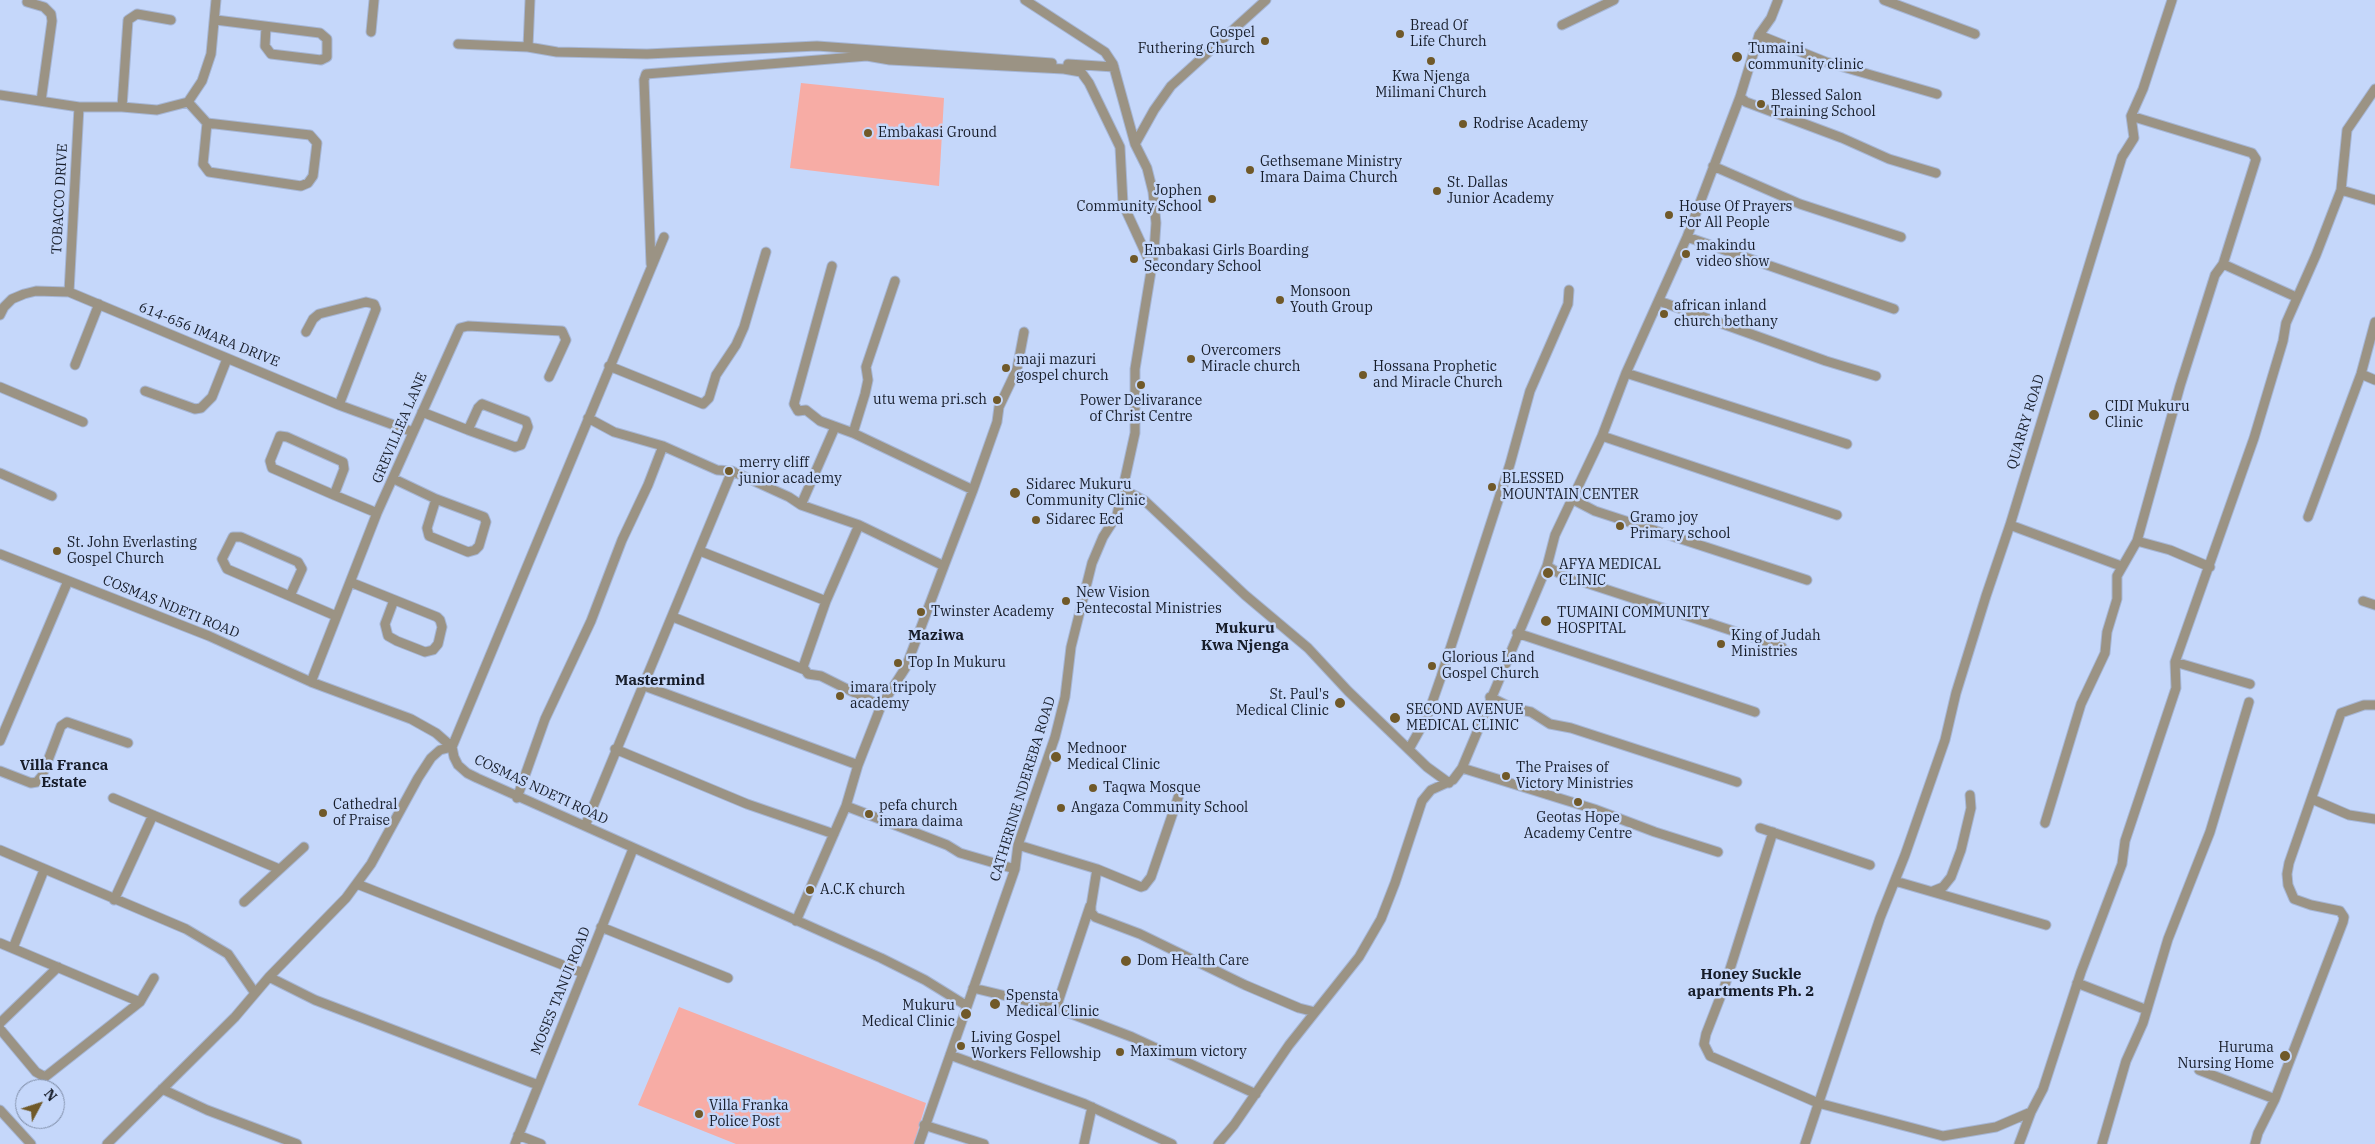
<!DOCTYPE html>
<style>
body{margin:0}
#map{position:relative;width:2375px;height:1144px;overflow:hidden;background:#c5d7fa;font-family:"IBM Plex Serif",serif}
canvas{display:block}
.north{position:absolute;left:15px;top:1079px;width:50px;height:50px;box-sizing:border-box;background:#c5d7fa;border:1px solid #7f8da7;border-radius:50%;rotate:50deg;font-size:14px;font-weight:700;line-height:20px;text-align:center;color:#171d2a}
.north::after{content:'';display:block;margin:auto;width:18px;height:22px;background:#705929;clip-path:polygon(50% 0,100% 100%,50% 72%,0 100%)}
</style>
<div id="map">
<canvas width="2375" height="1144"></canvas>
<div class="north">N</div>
</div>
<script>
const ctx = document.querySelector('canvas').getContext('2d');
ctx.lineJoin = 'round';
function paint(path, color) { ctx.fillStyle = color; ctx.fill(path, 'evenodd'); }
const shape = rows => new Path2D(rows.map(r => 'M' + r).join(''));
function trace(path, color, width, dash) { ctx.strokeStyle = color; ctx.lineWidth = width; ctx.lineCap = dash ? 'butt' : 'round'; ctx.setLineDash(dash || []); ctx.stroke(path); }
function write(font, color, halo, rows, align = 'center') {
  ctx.font = font + ' "IBM Plex Serif",serif'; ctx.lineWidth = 5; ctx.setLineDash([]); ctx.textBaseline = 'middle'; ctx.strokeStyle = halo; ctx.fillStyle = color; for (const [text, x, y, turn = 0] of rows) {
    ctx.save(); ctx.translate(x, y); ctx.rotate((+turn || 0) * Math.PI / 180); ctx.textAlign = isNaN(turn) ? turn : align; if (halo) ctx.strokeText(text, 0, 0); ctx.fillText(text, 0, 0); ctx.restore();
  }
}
paint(shape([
 [801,83,944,98,939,186,790,168],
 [679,1007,926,1103,914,1144,736,1144,638,1105]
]), '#f7aca5');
const street = shape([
 [530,0,528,47,557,52,647,54,817,46,1052,63],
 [1884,0,1975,34],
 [27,2,44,7,51,14,52,21,41,101],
 [216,20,320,33,327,39,327,57,321,60,271,54,265,46,266,27],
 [1562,25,1614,0],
 [371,32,374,0],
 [1759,35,1826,62,1937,94],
 [458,44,528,47],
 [1068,64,1114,67],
 [0,95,79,107,122,107,157,110,188,102,202,81,211,54,216,0],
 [1740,97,1746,102,1842,138,1889,159,1936,173],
 [188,102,207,123,310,135,317,143,313,176,308,183,301,186,209,172,203,164,207,123],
 [122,107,128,20,137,14,171,20],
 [1135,144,1154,110,1171,86,1266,0],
 [1713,166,1800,204,1901,237],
 [2341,190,2375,200],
 [1687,237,1894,309],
 [651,264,644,80,646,74,867,56,890,60,1064,69,1081,72,1089,83,1120,147,1123,204,1152,267],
 [2223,264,2296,297],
 [832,266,794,404,798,411,806,410,820,421,853,433,973,490,944,566],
 [69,292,79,107],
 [1659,301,1826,361,1876,376],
 [0,315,4,307,12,299,24,294,36,291,69,292,339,405,413,432],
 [306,332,313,319,319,314,366,302,374,304,376,309,339,405],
 [75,365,99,304],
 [609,366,703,404,709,398,716,375,736,345,744,327,766,252],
 [1626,373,1847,444],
 [2361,374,2375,380],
 [0,387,83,422],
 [145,391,195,409,201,408,212,397,227,359],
 [482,404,526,421,528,427,521,445,515,447,468,430,478,408,482,404],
 [422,412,468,430],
 [588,418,614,432,663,446,717,470,732,471,789,497,801,505,859,525,944,566,906,667,881,706,858,765,846,806,796,921],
 [853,433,865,394,868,380,866,367,895,281],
 [280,436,287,437,343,462,344,469,334,495,272,468,270,461,280,436],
 [1602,436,1837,515],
 [0,473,52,496],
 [394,479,436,499,484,517,486,522,479,546,475,550,468,552,429,536,427,528,436,499],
 [1122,489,1145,501,1245,595,1308,648,1348,691,1427,767,1449,783],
 [973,490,997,422,999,407,1017,369,1024,332],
 [334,495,377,513],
 [1572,499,1595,511,1807,580],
 [801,505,835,427],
 [2308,517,2361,374,2375,322],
 [2010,525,2121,566],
 [2137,541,2170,550,2210,567],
 [700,551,826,601,803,667,808,674,821,676,881,706],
 [0,554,209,636,311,682,411,719,436,733,452,747,454,757,458,765,467,773,477,778,881,958,925,980,967,1006],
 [1547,566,1562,575,1782,647],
 [350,582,437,617,440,620,442,627,438,644,433,650,425,652,397,641,388,636,385,624,394,600],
 [290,596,302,569,298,562,241,537,233,537,222,559,227,569,336,616],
 [826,601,859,525],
 [2363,601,2375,605],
 [673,617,805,670],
 [1517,633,1755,712],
 [2175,662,2250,684],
 [311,682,377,513,460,328,468,326,562,331,566,340,549,377],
 [642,685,858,765],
 [1490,697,1512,708,1531,712,1550,724,1571,728,1737,782],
 [0,741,68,581],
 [615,749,747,804,834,834],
 [1409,749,1427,717,1441,677,1510,464,1530,391,1568,304,1569,290],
 [1462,768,1594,809,1655,832,1718,852],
 [0,771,31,783,37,782,42,776,61,726,67,722,128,743],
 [113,798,279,869],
 [517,798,545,719,591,621,622,540,648,485,663,446],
 [2312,799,2349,815,2375,819],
 [846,806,947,845,960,853,1015,869],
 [2045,823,2081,704,2105,653,2107,632,2117,599,2117,576,2137,541,2180,386,2215,275,2223,264,2256,159,2252,153,2131,116],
 [585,826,732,471],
 [1760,828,1870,865],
 [1773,832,1725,985,1706,1034,1704,1044,1710,1056,1818,1103,1943,1136,1996,1127,2031,1112,2043,1089,2081,972,2122,864,2125,841,2176,688,2175,662,2254,438,2283,341,2286,323,2316,255,2341,190,2347,130,2375,89],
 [1018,845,1097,869,1091,906,1091,912,1095,917,1140,934,1245,985,1299,1008,1315,1012],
 [0,850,186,929,228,954,255,993],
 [1097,869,1141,887,1144,886,1151,877,1181,789],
 [1895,881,2046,925],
 [357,884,583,973],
 [1933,891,1943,887,1951,877,1961,850,1971,808,1970,795],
 [114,900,153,815],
 [244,902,304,847],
 [601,927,728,978],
 [0,943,140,1002],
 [13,948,44,870],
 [269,977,315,1000,538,1085],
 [2077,983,2147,1010],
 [973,988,1056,1008,1132,1037,1256,1094],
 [1056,1008,1090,906],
 [0,1023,58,967],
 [0,1029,36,1072,45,1077,140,1002,154,978],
 [950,1055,1085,1104,1172,1144],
 [2199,1070,2275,1099],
 [162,1089,207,1110,297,1144],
 [0,1110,31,1144],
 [924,1125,984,1144],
 [518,1135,541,1144],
 [107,1144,235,1017,269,977,346,898,371,864,418,778,431,758,440,750,452,747,664,237],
 [515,1144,633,849],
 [919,1144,1015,869,1018,845,1055,737,1065,697,1071,647,1092,563,1103,537,1117,515,1135,433,1135,369,1154,253,1156,223,1153,192,1147,168,1135,144,1113,64,1105,52,1025,0],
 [1084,1144,1092,1107],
 [1218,1144,1234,1125,1289,1045,1359,957,1381,919,1395,883,1422,801,1431,790,1453,780,1462,768,1547,566,1555,535,1602,436,1626,373,1687,237,1740,97,1759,35,1771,18,1778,0],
 [1805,1144,1880,918,1905,855,1945,740,1956,693,1986,596,2010,525,2122,157,2134,138,2131,116,2143,89,2172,0],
 [2019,1144,2031,1112],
 [2102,1144,2126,1061,2143,1023,2168,939,2210,832,2249,702],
 [2255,1144,2258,1133,2275,1099,2343,922,2344,917,2340,911,2311,905,2294,899,2288,885,2287,874,2289,863,2341,713,2364,705,2375,705]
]);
trace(street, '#a6b6d5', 11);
trace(street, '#9b9384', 9);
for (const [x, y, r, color] of [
 [1400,34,5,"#705929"],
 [1265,41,5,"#705929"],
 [1737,57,6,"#705929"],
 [1431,61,5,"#705929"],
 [1761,104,5,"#705929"],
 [1463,124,5,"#705929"],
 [868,133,5,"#705929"],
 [1250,170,5,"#705929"],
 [1437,191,5,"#705929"],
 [1212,199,5,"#705929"],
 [1669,215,5,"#705929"],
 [1686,254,5,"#705929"],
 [1134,259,5,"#705929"],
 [1280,300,5,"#705929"],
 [1664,314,5,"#705929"],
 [1191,359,5,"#705929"],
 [1006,368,5,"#705929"],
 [1363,375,5,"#705929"],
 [1141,385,5,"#705929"],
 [997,400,5,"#705929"],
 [2094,415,6,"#705929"],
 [729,471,5,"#705929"],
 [1492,487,5,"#705929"],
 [1015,493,6,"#705929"],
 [1036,520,5,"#705929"],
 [1620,526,5,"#705929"],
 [57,551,5,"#705929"],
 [1548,573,6,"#705929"],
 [1066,601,5,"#705929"],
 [921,612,5,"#705929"],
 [1546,621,6,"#705929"],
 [1721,644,5,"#705929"],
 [898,663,5,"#705929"],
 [1432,666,5,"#705929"],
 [840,696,5,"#705929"],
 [1340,703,6,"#705929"],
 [1395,718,6,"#705929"],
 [1056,757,6,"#705929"],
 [1506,776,5,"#705929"],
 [1093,788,5,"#705929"],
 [1578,802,5,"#705929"],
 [1061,808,5,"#705929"],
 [323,813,5,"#705929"],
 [869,814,5,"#705929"],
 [810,890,5,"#705929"],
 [1126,961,6,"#705929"],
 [995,1004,6,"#705929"],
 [966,1014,6,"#705929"],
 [961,1046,5,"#705929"],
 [1120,1052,5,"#705929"],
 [2285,1056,6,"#705929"],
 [699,1114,5,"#705929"]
]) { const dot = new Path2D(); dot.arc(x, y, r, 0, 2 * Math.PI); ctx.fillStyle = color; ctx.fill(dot); trace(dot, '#c5d7fa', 2); }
write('14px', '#171d2a', '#c5d7fa', [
 ["Bread Of",1410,26],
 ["Life Church",1410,42],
 ["Gospel",1255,33,"right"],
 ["Futhering Church",1255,49,"right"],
 ["Tumaini",1748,49],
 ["community clinic",1748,65],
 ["Kwa Njenga",1431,77,"center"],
 ["Milimani Church",1431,93,"center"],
 ["Blessed Salon",1771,96],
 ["Training School",1771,112],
 ["Rodrise Academy",1473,124],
 ["Embakasi Ground",878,133],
 ["Gethsemane Ministry",1260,162],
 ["Imara Daima Church",1260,178],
 ["St. Dallas",1447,183],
 ["Junior Academy",1447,199],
 ["Jophen",1202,191,"right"],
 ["Community School",1202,207,"right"],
 ["House Of Prayers",1679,207],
 ["For All People",1679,223],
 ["makindu",1696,246],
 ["video show",1696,262],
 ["Embakasi Girls Boarding",1144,251],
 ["Secondary School",1144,267],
 ["Monsoon",1290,292],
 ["Youth Group",1290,308],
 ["african inland",1674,306],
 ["church bethany",1674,322],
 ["Overcomers",1201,351],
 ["Miracle church",1201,367],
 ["maji mazuri",1016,360],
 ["gospel church",1016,376],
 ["Hossana Prophetic",1373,367],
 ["and Miracle Church",1373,383],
 ["utu wema pri.sch",987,400,"right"],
 ["Power Delivarance",1141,401,"center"],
 ["of Christ Centre",1141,417,"center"],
 ["CIDI Mukuru",2105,407],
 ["Clinic",2105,423],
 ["merry cliff",739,463],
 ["junior academy",739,479],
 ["BLESSED",1502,479],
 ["MOUNTAIN CENTER",1502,495],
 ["Sidarec Mukuru",1026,485],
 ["Community Clinic",1026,501],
 ["Gramo joy",1630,518],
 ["Primary school",1630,534],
 ["Sidarec Ecd",1046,520],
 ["St. John Everlasting",67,543],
 ["Gospel Church",67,559],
 ["AFYA MEDICAL",1559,565],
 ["CLINIC",1559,581],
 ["New Vision",1076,593],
 ["Pentecostal Ministries",1076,609],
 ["Twinster Academy",931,612],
 ["TUMAINI COMMUNITY",1557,613],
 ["HOSPITAL",1557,629],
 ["King of Judah",1731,636],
 ["Ministries",1731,652],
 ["Glorious Land",1442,658],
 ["Gospel Church",1442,674],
 ["Top In Mukuru",908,663],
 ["imara tripoly",850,688],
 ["academy",850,704],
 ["St. Paul's",1329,695,"right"],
 ["Medical Clinic",1329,711,"right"],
 ["SECOND AVENUE",1406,710],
 ["MEDICAL CLINIC",1406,726],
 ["Mednoor",1067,749],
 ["Medical Clinic",1067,765],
 ["The Praises of",1516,768],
 ["Victory Ministries",1516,784],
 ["Taqwa Mosque",1103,788],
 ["Cathedral",333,805],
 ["of Praise",333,821],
 ["pefa church",879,806],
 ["imara daima",879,822],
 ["Angaza Community School",1071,808],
 ["Geotas Hope",1578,818,"center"],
 ["Academy Centre",1578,834,"center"],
 ["A.C.K church",820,890],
 ["Dom Health Care",1137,961],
 ["Spensta",1006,996],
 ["Medical Clinic",1006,1012],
 ["Mukuru",955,1006,"right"],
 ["Medical Clinic",955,1022,"right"],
 ["Living Gospel",971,1038],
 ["Workers Fellowship",971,1054],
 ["Huruma",2274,1048,"right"],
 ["Nursing Home",2274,1064,"right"],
 ["Maximum victory",1130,1052],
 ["Villa Franka",709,1106],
 ["Police Post",709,1122]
], 'left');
write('14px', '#171d2a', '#c5d7fa', [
 ["TOBACCO DRIVE",60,199,-87],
 ["614-656 IMARA DRIVE",209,335,22],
 ["QUARRY ROAD",2026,422,-73],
 ["GREVILLEA LANE",400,428,-67],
 ["COSMAS NDETI ROAD",171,607,22],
 ["CATHERINE NDEREBA ROAD",1023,789,-73],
 ["COSMAS NDETI ROAD",541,790,25],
 ["MOSES TANUI ROAD",561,991,-68]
]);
write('bold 15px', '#171d2a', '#c5d7fa', [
 ["Mukuru",1245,629],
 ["Kwa Njenga",1245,646],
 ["Maziwa",936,636],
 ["Mastermind",660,681],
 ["Villa Franca",64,766],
 ["Estate",64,783],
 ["Honey Suckle",1751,975],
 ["apartments Ph. 2",1751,992]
]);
</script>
